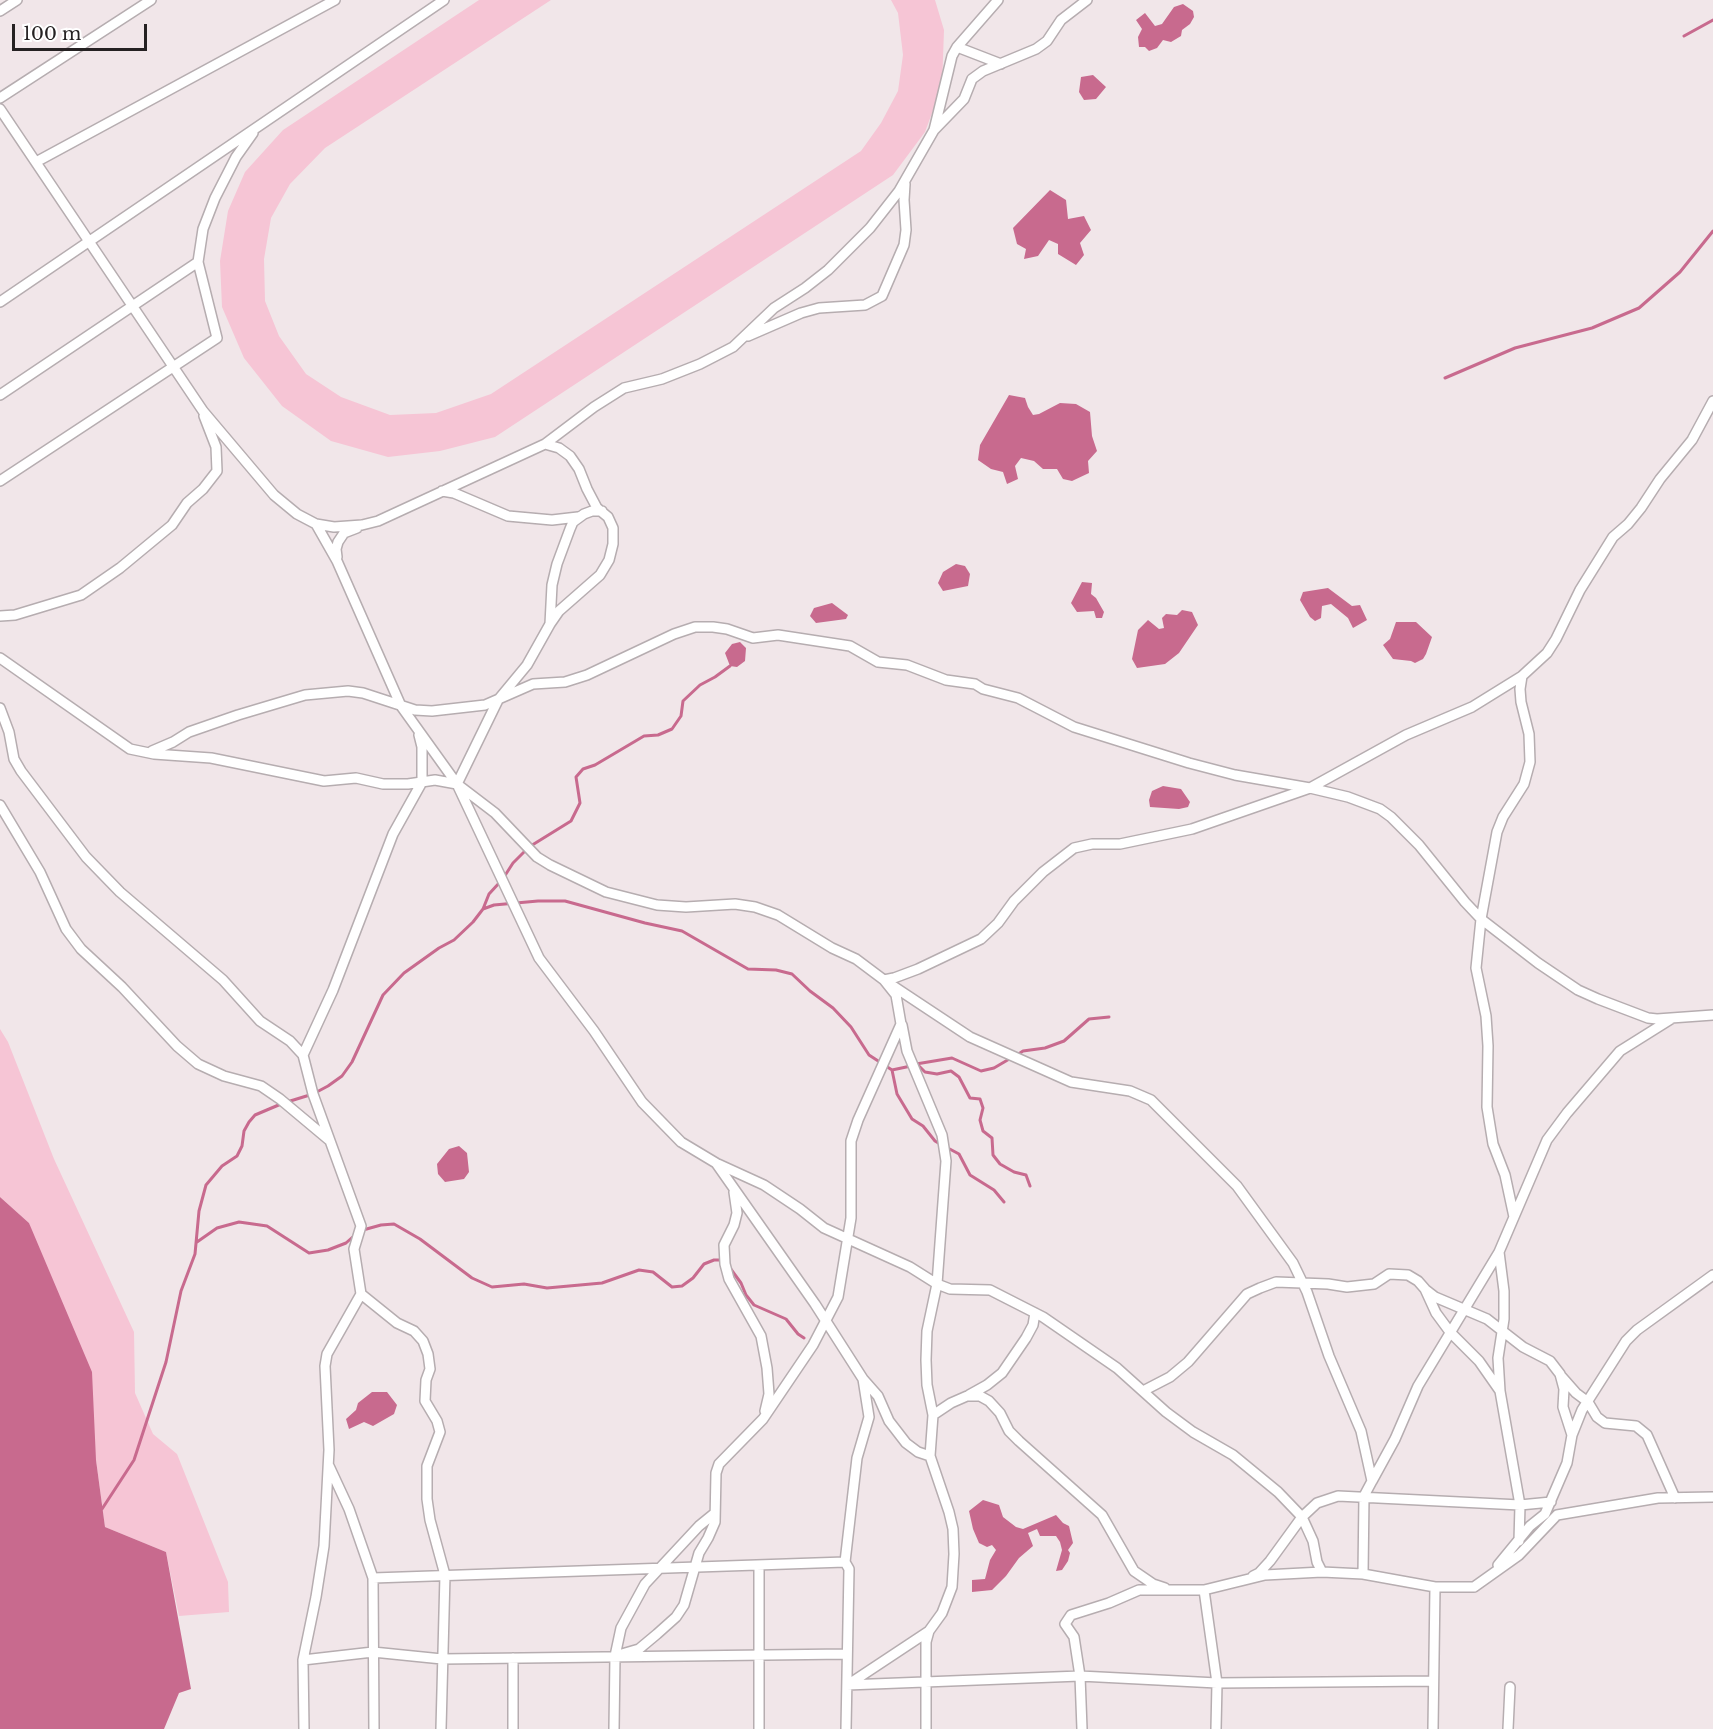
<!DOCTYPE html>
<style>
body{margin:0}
#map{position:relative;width:1713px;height:1729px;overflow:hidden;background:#f1e6e9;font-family:"Libre Baskerville",serif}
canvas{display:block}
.scale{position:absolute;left:12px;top:24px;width:135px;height:27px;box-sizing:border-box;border:3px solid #252122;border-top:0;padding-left:8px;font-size:18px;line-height:21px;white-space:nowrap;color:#252122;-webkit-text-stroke:4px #fff;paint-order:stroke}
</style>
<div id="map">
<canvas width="1713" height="1729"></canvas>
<div class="scale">100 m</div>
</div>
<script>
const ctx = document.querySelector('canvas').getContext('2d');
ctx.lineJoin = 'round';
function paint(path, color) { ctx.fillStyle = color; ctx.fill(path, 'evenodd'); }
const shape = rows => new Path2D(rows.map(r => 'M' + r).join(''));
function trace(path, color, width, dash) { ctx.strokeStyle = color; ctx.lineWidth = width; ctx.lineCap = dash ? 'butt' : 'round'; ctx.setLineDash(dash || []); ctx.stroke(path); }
paint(shape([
 [479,0,551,0,325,148,290,184,271,218,264,259,265,301,279,336,306,374,341,397,390,415,436,413,491,394,861,151,881,123,898,91,903,55,898,13,891,0,935,0,944,30,942,86,925,132,893,175,495,437,440,451,388,457,331,441,282,406,244,358,222,307,220,261,228,211,245,172,283,130],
 [0,1029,8,1042,54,1159,134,1332,135,1393,153,1434,177,1454,228,1582,229,1612,179,1616,166,1552,105,1527,96,1460,29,1223,0,1197]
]), '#f6c5d5');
paint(shape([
 [1183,4,1193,11,1194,17,1190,24,1182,30,1181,36,1171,42,1163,40,1157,48,1149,51,1145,47,1139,47,1138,37,1142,29,1136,20,1145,13,1155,26,1162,24,1174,7],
 [1093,75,1106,87,1096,99,1084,100,1079,92,1081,77],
 [1050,190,1066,200,1068,219,1084,216,1091,230,1080,243,1084,255,1076,265,1058,254,1058,244,1049,240,1038,256,1024,259,1026,249,1017,244,1013,228],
 [1009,395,1025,398,1028,407,1033,415,1039,414,1060,403,1076,404,1090,412,1092,436,1097,451,1088,461,1089,473,1072,481,1063,479,1057,469,1043,469,1034,461,1021,458,1015,466,1018,479,1007,484,1003,472,991,469,978,460,980,445],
 [956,564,965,566,970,574,968,586,943,591,938,583,943,572],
 [1082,582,1092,583,1091,594,1096,598,1104,612,1102,618,1096,618,1094,611,1077,612,1071,603],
 [1328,588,1352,606,1360,605,1367,620,1353,628,1348,618,1331,604,1322,606,1321,618,1315,621,1310,617,1300,600,1303,592],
 [832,603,848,615,846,619,816,623,810,616,814,608],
 [1182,610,1192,612,1198,625,1179,653,1165,664,1137,668,1132,659,1138,630,1148,620,1159,629,1164,628,1162,618,1166,614,1177,615],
 [1396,622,1416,622,1432,637,1426,654,1423,659,1415,663,1411,661,1393,659,1383,645,1390,639],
 [740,642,746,648,745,661,737,667,730,666,725,653,732,644],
 [1163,786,1181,789,1190,802,1188,807,1179,809,1150,807,1149,800,1152,791],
 [459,1146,467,1153,469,1172,464,1179,445,1182,438,1174,437,1164,449,1149],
 [0,1197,29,1223,92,1372,96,1460,105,1527,166,1552,191,1689,179,1693,164,1729,0,1729],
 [372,1392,387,1392,397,1405,394,1414,373,1426,364,1422,349,1429,346,1419,356,1410,358,1403],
 [983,1500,999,1505,1003,1517,1016,1527,1023,1529,1056,1515,1063,1523,1069,1526,1073,1543,1068,1550,1070,1553,1068,1561,1062,1570,1056,1571,1062,1550,1060,1542,1056,1536,1040,1536,1037,1529,1028,1533,1033,1546,1019,1558,1006,1576,992,1590,972,1592,972,1580,985,1579,990,1560,996,1550,992,1545,987,1547,979,1543,973,1529,969,1511]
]), '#c86a8e');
trace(shape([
 [1684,36,1713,20],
 [1445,378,1515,348,1592,328,1639,308,1680,272,1713,231],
 [504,877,513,863,529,847,571,821,580,803,576,777,583,769,595,765,644,736,658,735,672,729,681,716,683,701,700,685,715,677,730,666],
 [483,909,489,894,500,882],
 [1017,1055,1023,1051,1045,1048,1064,1041,1089,1019,1109,1017],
 [916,1064,952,1058,981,1071,994,1068,1011,1058],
 [917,1064,925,1072,937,1074,951,1071,959,1077,970,1098,980,1099,983,1108,980,1120,983,1131,992,1138,993,1155,1000,1164,1014,1172,1026,1175,1030,1186],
 [892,1070,897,1094,912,1119,923,1126,935,1141,940,1144],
 [287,1102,313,1094,328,1086,342,1076,352,1062,383,995,404,973,439,948,454,940,473,922,483,909,494,905,538,901,565,901,645,923,682,931,748,969,776,970,792,974,810,991,833,1008,851,1027,869,1055,892,1070,911,1066],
 [946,1147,959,1154,970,1175,994,1190,1004,1202],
 [363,1230,381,1225,394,1224,420,1239,472,1278,492,1287,524,1284,547,1288,602,1283,639,1270,653,1272,672,1287,682,1286,693,1278,704,1264,714,1260,724,1260],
 [197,1242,217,1228,239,1222,267,1226,309,1253,328,1250,346,1243,355,1235],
 [730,1268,741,1283,746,1295,754,1305,786,1319,798,1334,804,1338],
 [102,1509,134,1460,166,1362,181,1291,195,1254,199,1211,206,1185,222,1166,237,1156,242,1146,244,1131,249,1122,255,1115,281,1104]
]), '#c86a8e', 3);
const minor = shape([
 [0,11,17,0],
 [957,47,1001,64],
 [0,98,151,0],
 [0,109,203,411,274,495,297,514,316,524,337,561,401,706,457,784,539,958,594,1031,642,1102,681,1142,716,1163,815,1304,863,1379,869,1417,857,1458,845,1562],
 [934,130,964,99,972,79,983,71,1036,49,1047,41,1061,20,1087,0],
 [36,162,335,0],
 [0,302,444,0],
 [748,336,801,313,819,308,865,305,882,296,904,245,906,230,904,200,905,184],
 [0,395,198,262],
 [0,481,217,338,198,262,203,229,215,198,236,157,253,133],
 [442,491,454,493,508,516,552,520,578,517],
 [316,524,334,527,362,525,378,521,545,444,594,407,624,388,662,379,700,364,733,347,774,308,805,288,828,270,870,228,899,191,934,130,952,56,957,47,998,0],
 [337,557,336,549,338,542,344,533,357,528],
 [0,616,15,615,81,595,120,568,172,525,187,503,203,489,217,471,216,447,204,416],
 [550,624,552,585,557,564,570,529,573,522,584,514,592,511,602,511],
 [0,658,130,749,154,754,211,758,324,781,356,778,383,784,408,784,435,780,457,784,495,813,537,857,550,865,606,892,657,905,686,907,735,904,755,907,778,915,832,948,856,959,884,980,970,1037,1071,1082,1130,1091,1151,1100,1237,1186,1293,1263,1307,1292,1329,1356,1361,1431,1372,1481,1364,1496,1363,1574],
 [0,708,9,732,14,759,21,771,86,857,120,892,223,980,260,1021,290,1041,303,1055,313,1094,361,1226,354,1249,361,1294,327,1354,325,1366,329,1450,324,1546,316,1597,303,1660,304,1729],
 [152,751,173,742,189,732,238,715,305,695,348,691,363,693,415,710,432,711,485,705,533,684,565,682,587,675,674,634,695,627,713,627,727,629,753,638,778,635,850,646,878,662,907,665,946,680,975,684,983,689,1018,698,1074,727,1189,763,1235,775,1310,788,1348,797,1380,809,1391,817,1419,845,1465,902,1481,919,1538,963,1578,990,1598,999,1648,1018,1657,1019,1713,1015],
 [457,784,498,700,527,665,550,624,559,611,600,575,609,560,613,544,613,528,608,517,597,508,587,489,579,469,570,456,559,448,545,444],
 [0,805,40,872,66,929,81,949,122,987,177,1046,198,1064,224,1076,261,1086,280,1099,329,1140],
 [902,1025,907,1051,942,1135,946,1161,937,1284,927,1331,926,1360,927,1385,933,1415,930,1456,949,1512,953,1529,954,1554,952,1587,942,1613,929,1631,926,1642,926,1729],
 [303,1055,333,990,393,834,422,782,422,747,419,735],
 [718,1164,764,1185,800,1209,824,1228,910,1267,937,1284,950,1289,990,1290,1043,1317,1117,1368,1166,1412,1193,1432,1233,1455,1278,1492,1302,1517,1313,1541,1317,1562,1322,1572],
 [734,1192,737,1213,734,1225,724,1245,725,1264,729,1279,761,1336,767,1368,769,1394,765,1411],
 [1514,1217,1547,1140,1567,1113,1620,1051,1671,1019],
 [1499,1252,1504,1291,1504,1319,1498,1358,1500,1391,1520,1505,1519,1541],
 [1426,1290,1435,1297,1487,1319,1523,1347,1550,1361,1560,1374,1564,1389,1563,1407,1572,1435],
 [361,1294,397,1323,414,1331,423,1341,428,1354,430,1369,426,1380,425,1401,437,1421,440,1432,427,1466,427,1499,430,1520,445,1575,441,1729],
 [1561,1376,1576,1393,1588,1402,1597,1417,1605,1423,1636,1426,1647,1435,1675,1498],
 [863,1379,878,1396,889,1421,906,1443,918,1452,930,1456],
 [1143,1391,1170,1377,1188,1362,1247,1294,1260,1288,1276,1282,1328,1284,1347,1287,1374,1284,1389,1274,1408,1275,1418,1281,1425,1289,1436,1313,1450,1332,1479,1361,1500,1391],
 [969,1395,987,1385,1002,1373,1026,1338,1033,1325,1035,1313],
 [933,1415,951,1403,967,1396,980,1396,989,1401,1000,1413,1009,1431,1019,1441,1102,1515,1134,1571,1153,1584,1165,1588],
 [329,1466,349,1509,373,1578],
 [1372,1481,1395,1439,1418,1386,1499,1252,1514,1217,1505,1175,1493,1144,1487,1107,1488,1046,1486,1016,1476,968,1481,919,1497,832,1503,817,1524,784,1530,762,1529,734,1521,702,1520,689,1522,676],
 [1498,1565,1530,1526,1545,1514,1567,1463,1572,1435,1582,1410,1626,1341,1637,1330,1713,1275],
 [1253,1576,1259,1573,1270,1561,1302,1517,1317,1503,1338,1496,1520,1505,1551,1502],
 [1204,1590,1217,1683,1216,1729],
 [615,1656,639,1649,657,1634,676,1617,684,1605,699,1553,708,1538,715,1522,716,1473,719,1464,763,1419,813,1345,838,1297,851,1218,851,1141,858,1120,901,1024,896,995,884,980,894,978,918,969,981,939,998,923,1014,901,1043,872,1074,848,1092,844,1120,844,1192,829,1310,788,1406,735,1472,707,1522,676,1547,653,1556,639,1580,590,1613,537,1628,524,1641,508,1660,479,1692,440,1713,401],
 [513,1658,513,1729],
 [303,1660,373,1652,442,1659,847,1654],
 [849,1684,929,1631],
 [847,1685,1080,1676,1217,1683,1433,1681],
 [374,1729,373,1578,845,1562,849,1569,846,1729],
 [614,1729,615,1656,621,1628,645,1584,699,1526,715,1513],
 [759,1729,759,1566],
 [1082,1729,1080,1676,1074,1637,1065,1624,1071,1615,1109,1603,1139,1590,1204,1590,1265,1575,1322,1572,1363,1574,1435,1587,1474,1587,1519,1555,1557,1515,1658,1498,1713,1497],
 [1433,1729,1435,1587],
 [1508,1729,1510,1687]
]);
trace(minor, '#b6adb0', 12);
trace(minor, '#fff', 9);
</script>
